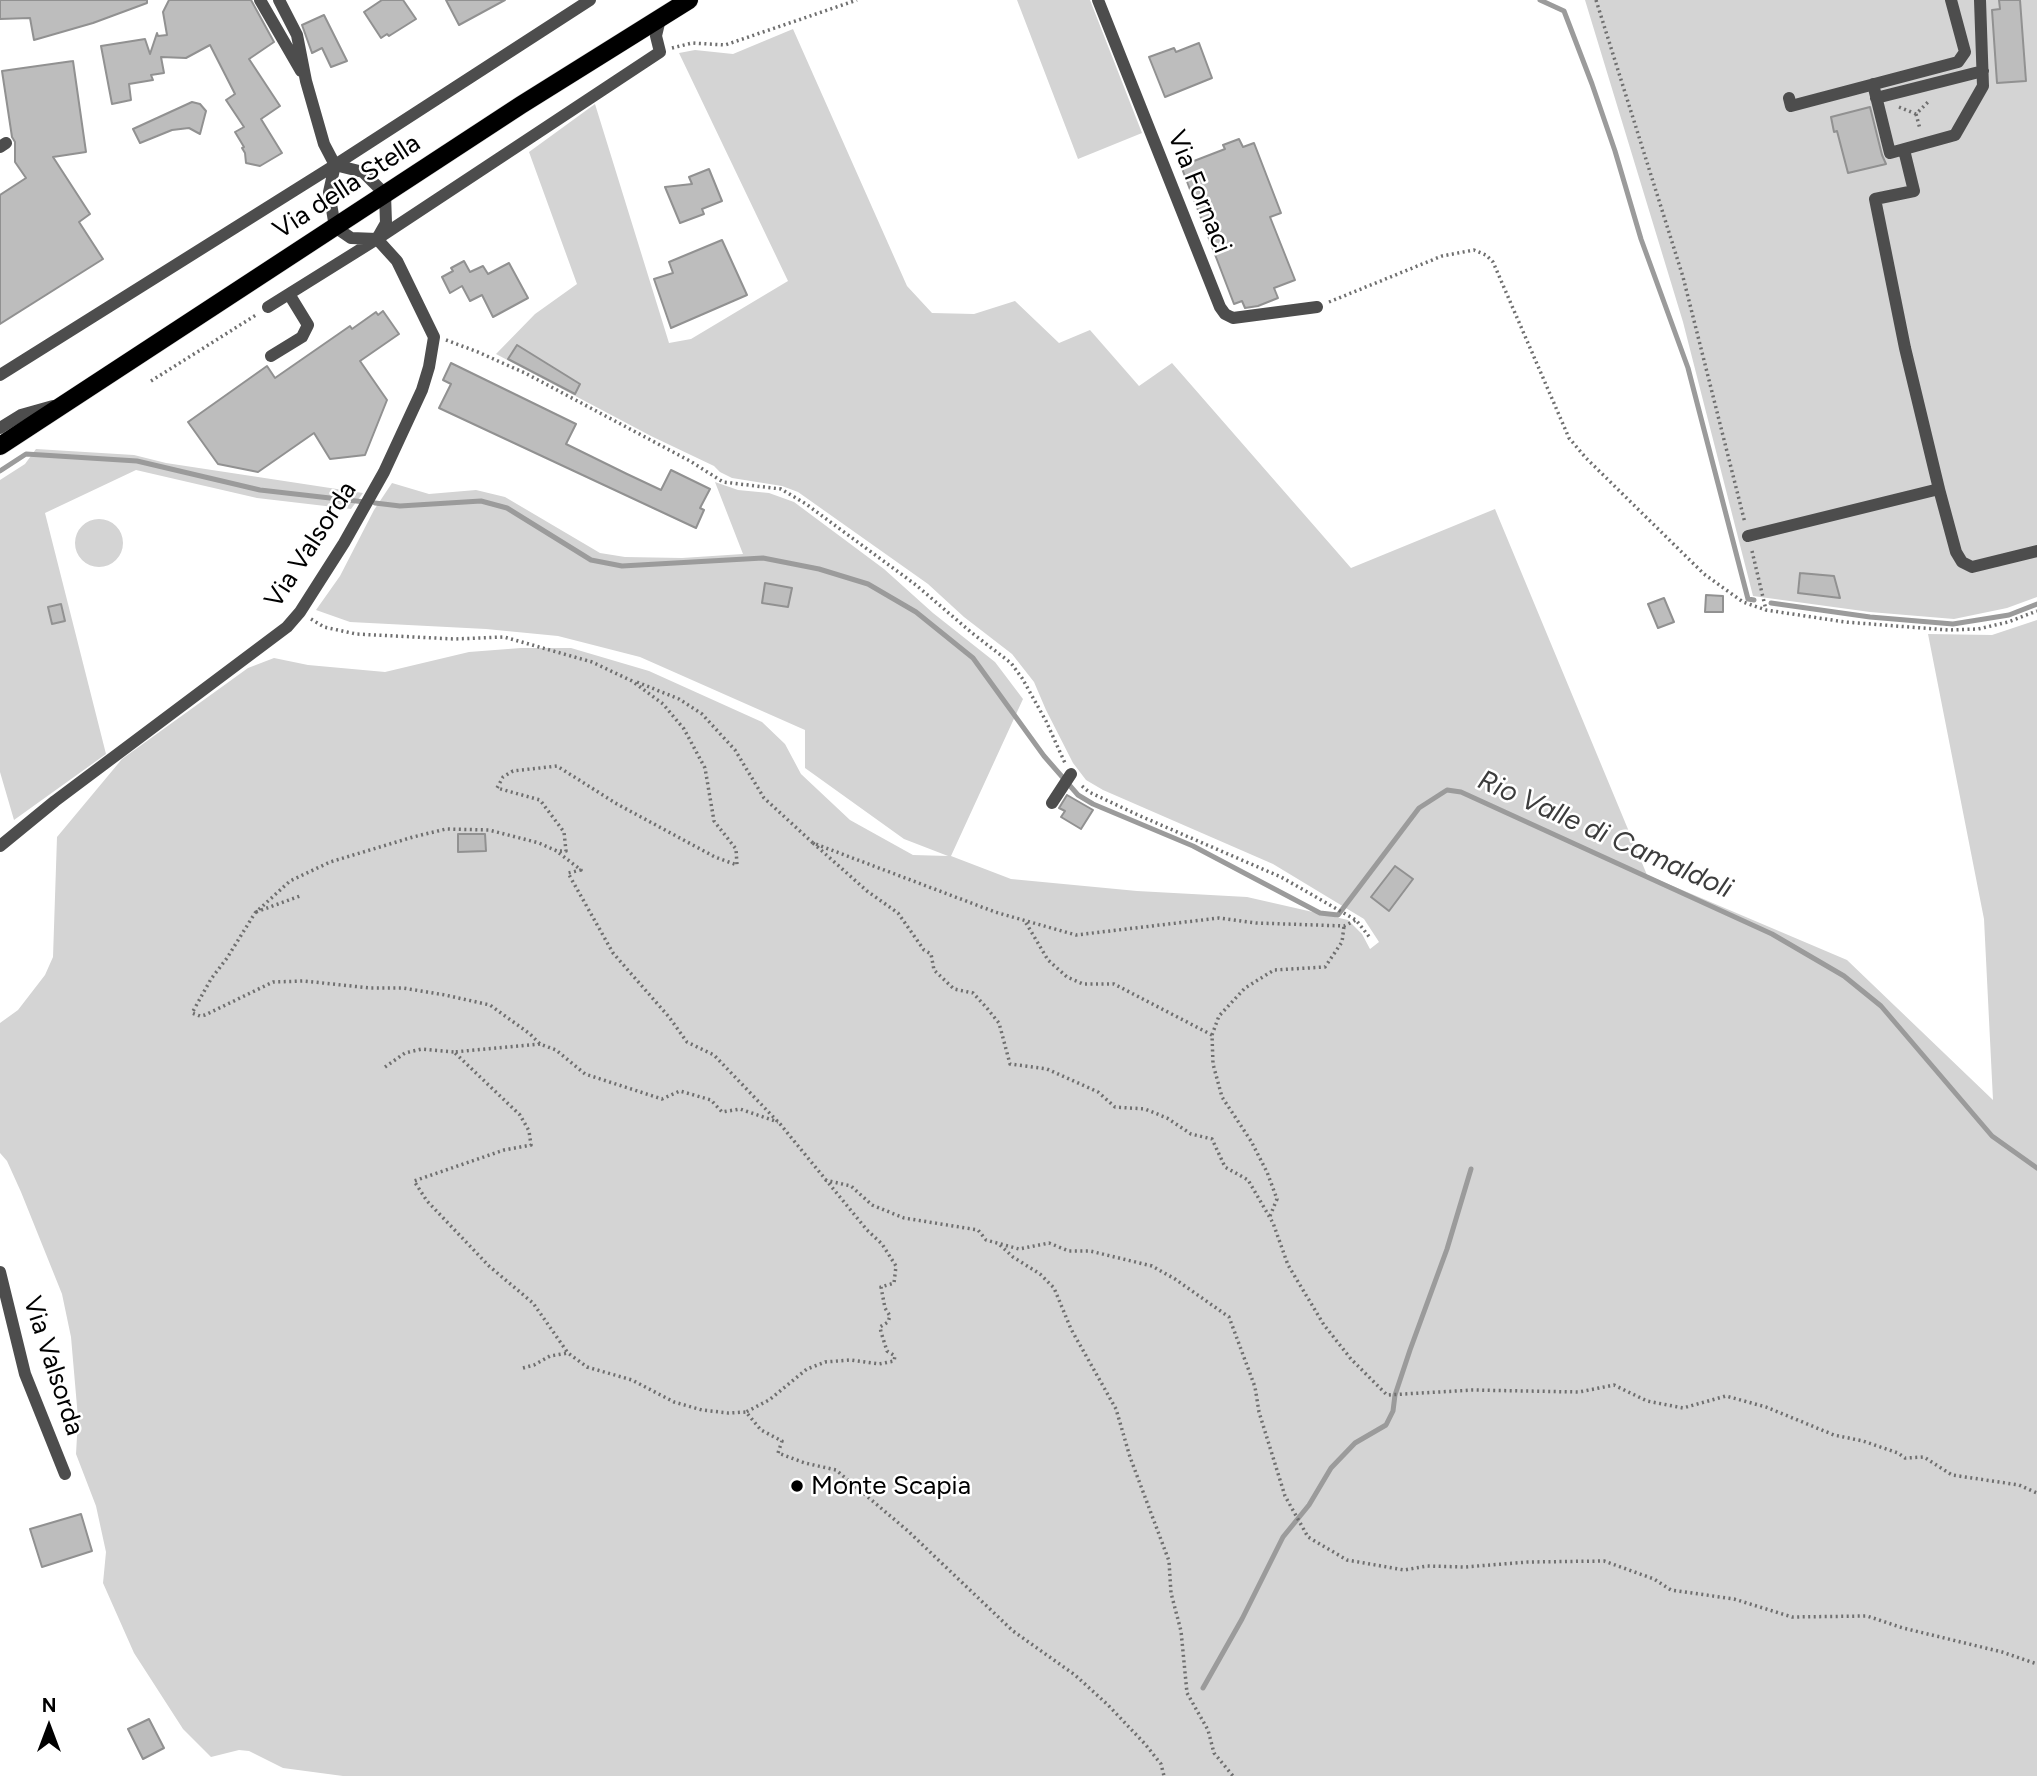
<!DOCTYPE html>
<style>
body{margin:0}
#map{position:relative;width:2037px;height:1776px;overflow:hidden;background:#fff;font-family:Figtree,sans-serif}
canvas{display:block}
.north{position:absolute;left:14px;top:1692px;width:70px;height:70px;-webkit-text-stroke:5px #fff;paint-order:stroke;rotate:0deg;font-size:19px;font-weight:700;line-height:28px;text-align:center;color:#000}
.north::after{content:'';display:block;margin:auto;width:24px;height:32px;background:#000;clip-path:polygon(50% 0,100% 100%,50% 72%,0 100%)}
</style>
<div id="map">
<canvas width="2037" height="1776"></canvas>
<div class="north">N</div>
</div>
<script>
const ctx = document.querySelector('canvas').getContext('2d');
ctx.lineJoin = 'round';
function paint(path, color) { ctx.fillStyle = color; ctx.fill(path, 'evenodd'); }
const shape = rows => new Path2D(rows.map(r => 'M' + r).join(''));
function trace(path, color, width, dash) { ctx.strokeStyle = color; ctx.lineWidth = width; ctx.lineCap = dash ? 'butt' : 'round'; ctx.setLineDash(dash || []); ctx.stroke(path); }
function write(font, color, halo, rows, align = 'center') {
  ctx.font = font + ' Figtree,sans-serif'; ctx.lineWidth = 5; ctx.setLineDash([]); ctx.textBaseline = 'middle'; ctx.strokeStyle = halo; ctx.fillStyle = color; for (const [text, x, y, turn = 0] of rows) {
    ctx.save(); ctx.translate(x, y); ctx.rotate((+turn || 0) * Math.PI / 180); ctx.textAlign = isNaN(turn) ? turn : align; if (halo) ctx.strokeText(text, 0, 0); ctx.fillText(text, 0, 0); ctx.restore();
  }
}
paint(shape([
 [1017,0,1090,0,1142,133,1078,159],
 [1585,0,2037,0,2037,597,2007,608,1954,619,1870,612,1753,596,1683,322],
 [793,29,907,286,932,313,974,314,1015,301,1059,343,1090,330,1139,386,1172,363,1351,568,1495,509,1647,875,1847,960,1993,1100,1984,919,1928,634,1992,635,2037,620,2037,1776,343,1776,283,1768,249,1751,239,1750,211,1757,183,1729,134,1653,103,1583,106,1552,96,1506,76,1454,78,1418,71,1337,62,1294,21,1192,7,1161,0,1153,0,1023,18,1010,45,975,53,957,57,837,122,759,248,668,274,658,308,665,385,672,469,652,521,648,571,648,649,671,762,722,785,744,801,774,850,820,913,855,948,856,904,839,805,768,805,730,640,657,558,636,486,629,350,622,316,610,340,576,374,510,392,483,429,494,476,490,505,497,600,553,625,557,682,558,743,554,715,482,738,490,769,493,794,502,884,569,933,613,995,662,1023,699,951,856,1011,879,1137,891,1247,897,1348,920,1362,934,1370,949,1379,942,1364,919,1273,864,1103,790,1086,780,1073,763,1046,710,1034,682,1012,654,964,617,928,584,798,492,782,486,732,478,720,472,714,466,651,436,496,354,535,314,577,284,529,152,595,104,669,343,691,339,788,281,679,53,695,50,733,54],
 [36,449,134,455,166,463,363,493,351,509,257,498,136,470,45,513,106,754,14,820,0,772,0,480,25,464],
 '75 543a24 24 0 1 1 48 0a24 24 0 1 1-48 0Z'
]), '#d4d4d4');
trace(shape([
 [1540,0,1564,11,1592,84,1615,151,1641,239,1688,368,1748,599,1754,600],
 [0,471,26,454,137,461,260,490,365,502],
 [375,503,400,506,481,501,507,508,591,560,622,566,763,558,819,569,868,584,916,612,973,658,1044,756,1078,795,1093,804,1193,846,1320,913,1338,915,1419,808,1447,790,1461,792,1772,934,1844,976,1881,1006,1992,1136,2037,1168],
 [1771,603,1870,617,1953,624,2009,615,2037,604],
 [1203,1688,1242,1619,1283,1537,1309,1505,1331,1468,1355,1443,1386,1425,1393,1411,1395,1395,1410,1350,1447,1249,1471,1169]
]), '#9b9b9b', 5);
const building = shape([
 [0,0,147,0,147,3,93,23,34,40,30,18,0,19,0,0],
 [169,0,251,0,274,42,249,59,280,106,261,119,282,153,260,166,246,163,245,153,242,148,244,147,235,132,244,127,226,100,235,94,210,45,186,58,161,57,164,73,151,75,153,80,129,84,131,100,112,104,101,46,145,39,150,54,157,33,158,36,167,35,163,12,169,0],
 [382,0,403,0,416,19,389,36,387,34,381,38,364,12,382,0],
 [446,0,505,0,459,25,446,0],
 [1999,0,2020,0,2026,81,1997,83,1992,10,2000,9,1999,0],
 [324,15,347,61,331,67,322,48,312,53,302,25,324,15],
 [1199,43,1212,78,1165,97,1149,57,1174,48,1176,52,1199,43],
 [73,61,86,152,53,157,90,214,79,222,103,259,0,324,0,195,26,178,15,162,15,142,12,137,2,71,73,61],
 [192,102,200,104,206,111,200,134,189,128,172,130,140,143,133,129,192,102],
 [1870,107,1882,155,1886,164,1848,173,1837,131,1834,132,1831,117,1870,107],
 [1239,139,1243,147,1254,143,1281,213,1270,217,1295,280,1274,288,1278,298,1258,306,1245,308,1242,301,1234,304,1181,166,1225,149,1223,145,1239,139],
 [709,169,722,201,702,209,704,214,680,223,665,187,692,184,689,177,709,169],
 [722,240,747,295,671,328,654,279,673,273,669,262,722,240],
 [464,261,470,272,483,266,488,274,509,263,528,298,493,317,482,295,470,301,462,286,450,293,442,277,453,271,451,268,464,261],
 [383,311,399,334,360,361,387,400,365,455,330,459,314,433,258,472,218,464,188,422,267,366,275,378,350,326,352,329,376,312,378,315,383,311],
 [517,345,580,384,575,394,508,359,517,345],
 [451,363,576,424,566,444,627,474,661,490,671,470,710,489,700,508,704,510,696,528,439,408,451,384,443,380,451,363],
 [1800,573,1834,576,1840,598,1798,593,1800,573],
 [765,583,792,588,788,607,762,603,765,583],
 [1706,595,1723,596,1723,612,1705,612,1706,595],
 [1664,598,1674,622,1658,628,1648,604,1664,598],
 [61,604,65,621,52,624,48,607,61,604],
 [1067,795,1093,810,1081,829,1061,817,1065,811,1059,808,1067,795],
 [458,834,485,834,486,851,458,852,458,834],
 [1395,866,1413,879,1389,911,1371,897,1395,866],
 [81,1514,92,1551,42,1567,30,1529,81,1514],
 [149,1719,164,1748,143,1759,128,1729,149,1719]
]);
paint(building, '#bdbdbd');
trace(building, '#919191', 2);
const major = shape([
 [0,446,521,105,689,0]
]);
trace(major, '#dbdbdb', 19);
trace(shape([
 [1596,0,1683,277,1745,523],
 [672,48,692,43,725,45,857,0],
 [1899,107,1916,114,1930,100],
 [1916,114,1920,129],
 [1329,302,1442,256,1474,250,1486,255,1493,262,1569,438,1586,458,1704,574,1743,602,1766,610,1845,622,1948,630,1978,629,2008,622,2037,611],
 [446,340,478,352,525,373,690,461,723,482,781,489,806,504,916,585,972,633,1011,663,1022,678,1046,721,1065,763],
 [151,381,256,315],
 [1752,551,1766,610],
 [311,619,324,627,356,634,454,639,504,637,592,662,632,681,663,704,684,729,705,768,714,821,736,849,737,865,715,857,617,804,557,766,513,771,503,777,497,788,540,800,564,832,566,851,557,851,539,843,489,830,446,829,413,837,330,862,290,881,255,913,227,958,211,979,192,1013,200,1016,205,1015,273,982,304,981,370,988,403,988,445,995,490,1005,530,1034,540,1044,556,1050,585,1074,662,1099,680,1091,711,1100,722,1112,740,1109,778,1122],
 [637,682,679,699,702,714,735,750,764,798,813,843,995,912,1076,935,1219,918,1256,923,1344,926,1356,920],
 [1082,786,1089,792,1138,815,1281,877,1356,920,1371,939],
 [813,843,867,891,898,913,924,950,931,954,934,970,954,989,973,993,986,1007,999,1023,1010,1064,1047,1069,1098,1092,1115,1107,1145,1109,1167,1118,1191,1134,1212,1139,1225,1167,1248,1180,1273,1223,1288,1265,1324,1325,1351,1359,1387,1395,1473,1390,1579,1392,1614,1385,1647,1401,1683,1408,1726,1396,1766,1407,1834,1435,1863,1441,1898,1453,1905,1458,1924,1457,1952,1475,2019,1485,2037,1493],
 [559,853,581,870,568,873,613,953,669,1017,687,1042,714,1055,781,1125,867,1230,882,1244,896,1266,894,1283,881,1287,885,1308,890,1316,888,1322,880,1327,881,1332,887,1351,895,1356,894,1361,879,1364,850,1360,825,1362,807,1369,769,1400,746,1412,761,1430,782,1441,778,1453,805,1463,836,1470,908,1531,1013,1631,1075,1675,1108,1705,1145,1744,1161,1764,1164,1776],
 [256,912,300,896],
 [1026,923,1048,960,1067,977,1083,984,1114,984,1212,1035,1213,1064,1222,1097,1251,1141,1267,1172,1277,1199,1270,1216],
 [1212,1035,1219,1016,1245,988,1274,970,1325,967,1342,942,1344,926],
 [540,1044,454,1052,520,1115,529,1131,531,1145,504,1150,414,1181,427,1201,489,1266,533,1303,568,1353,587,1367,632,1380,674,1402,702,1410,728,1413,746,1412],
 [385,1067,405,1053,422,1049,454,1052],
 [825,1180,851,1186,872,1205,904,1218,978,1230,986,1240,1019,1249,1049,1243,1069,1251,1090,1251,1152,1266,1175,1279,1229,1317,1255,1387,1259,1412,1285,1496,1308,1537,1347,1560,1404,1570,1427,1566,1465,1567,1528,1562,1604,1561,1654,1579,1671,1590,1734,1599,1792,1617,1867,1616,1903,1628,2002,1652,2037,1664],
 [1000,1245,1013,1257,1040,1274,1054,1288,1071,1329,1116,1409,1130,1457,1169,1561,1171,1593,1181,1631,1187,1693,1208,1730,1214,1753,1233,1776],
 [523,1368,534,1365,550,1356,568,1353]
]), '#6f6f6f', 3.5, [2, 3.5]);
trace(shape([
 [260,0,301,71],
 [1098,0,1220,307,1225,314,1233,318,1317,307],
 [1873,84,1890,153,1955,135,1983,86,1980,0],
 [1789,98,1791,106,1958,62,1965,52,1951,0],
 [1876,98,1983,71],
 [0,147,6,143],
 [335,165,363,172,385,194,386,223,378,237],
 [268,307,377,239,660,52,656,36,660,19],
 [271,356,302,337,308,325,289,294],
 [0,375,335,165,590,0],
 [0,428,21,415,53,406],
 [1939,489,1956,552,1962,562,1972,567,2037,551],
 [1748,536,1939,489,1905,348,1875,199,1914,191,1904,150],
 [1052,803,1071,774],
 [0,846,55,801,287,627,300,612,344,543,384,472,422,390,429,367,434,337,397,261,377,239,351,238,335,227,329,192,335,165,324,144,306,81,297,35,279,0],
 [0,1272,25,1374,65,1474]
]), '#4d4d4d', 12);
trace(major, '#000', 18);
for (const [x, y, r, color] of [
 [797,1486,7,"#000"]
]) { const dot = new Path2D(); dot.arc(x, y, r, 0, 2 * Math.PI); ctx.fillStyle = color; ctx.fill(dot); trace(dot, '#fff', 2.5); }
write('26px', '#000', '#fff', [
 ["Via della Stella",347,187,-33],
 ["Via Fornaci",1199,192,68],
 ["Via Valsorda",311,545,-57],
 ["Via Valsorda",53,1366,72]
]);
write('26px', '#000', '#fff', [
 ["Monte Scapia",811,1486]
], 'left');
write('italic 28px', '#3c3c3c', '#fff', [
 ["Rio Valle di Camaldoli",1605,835,24]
]);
</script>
